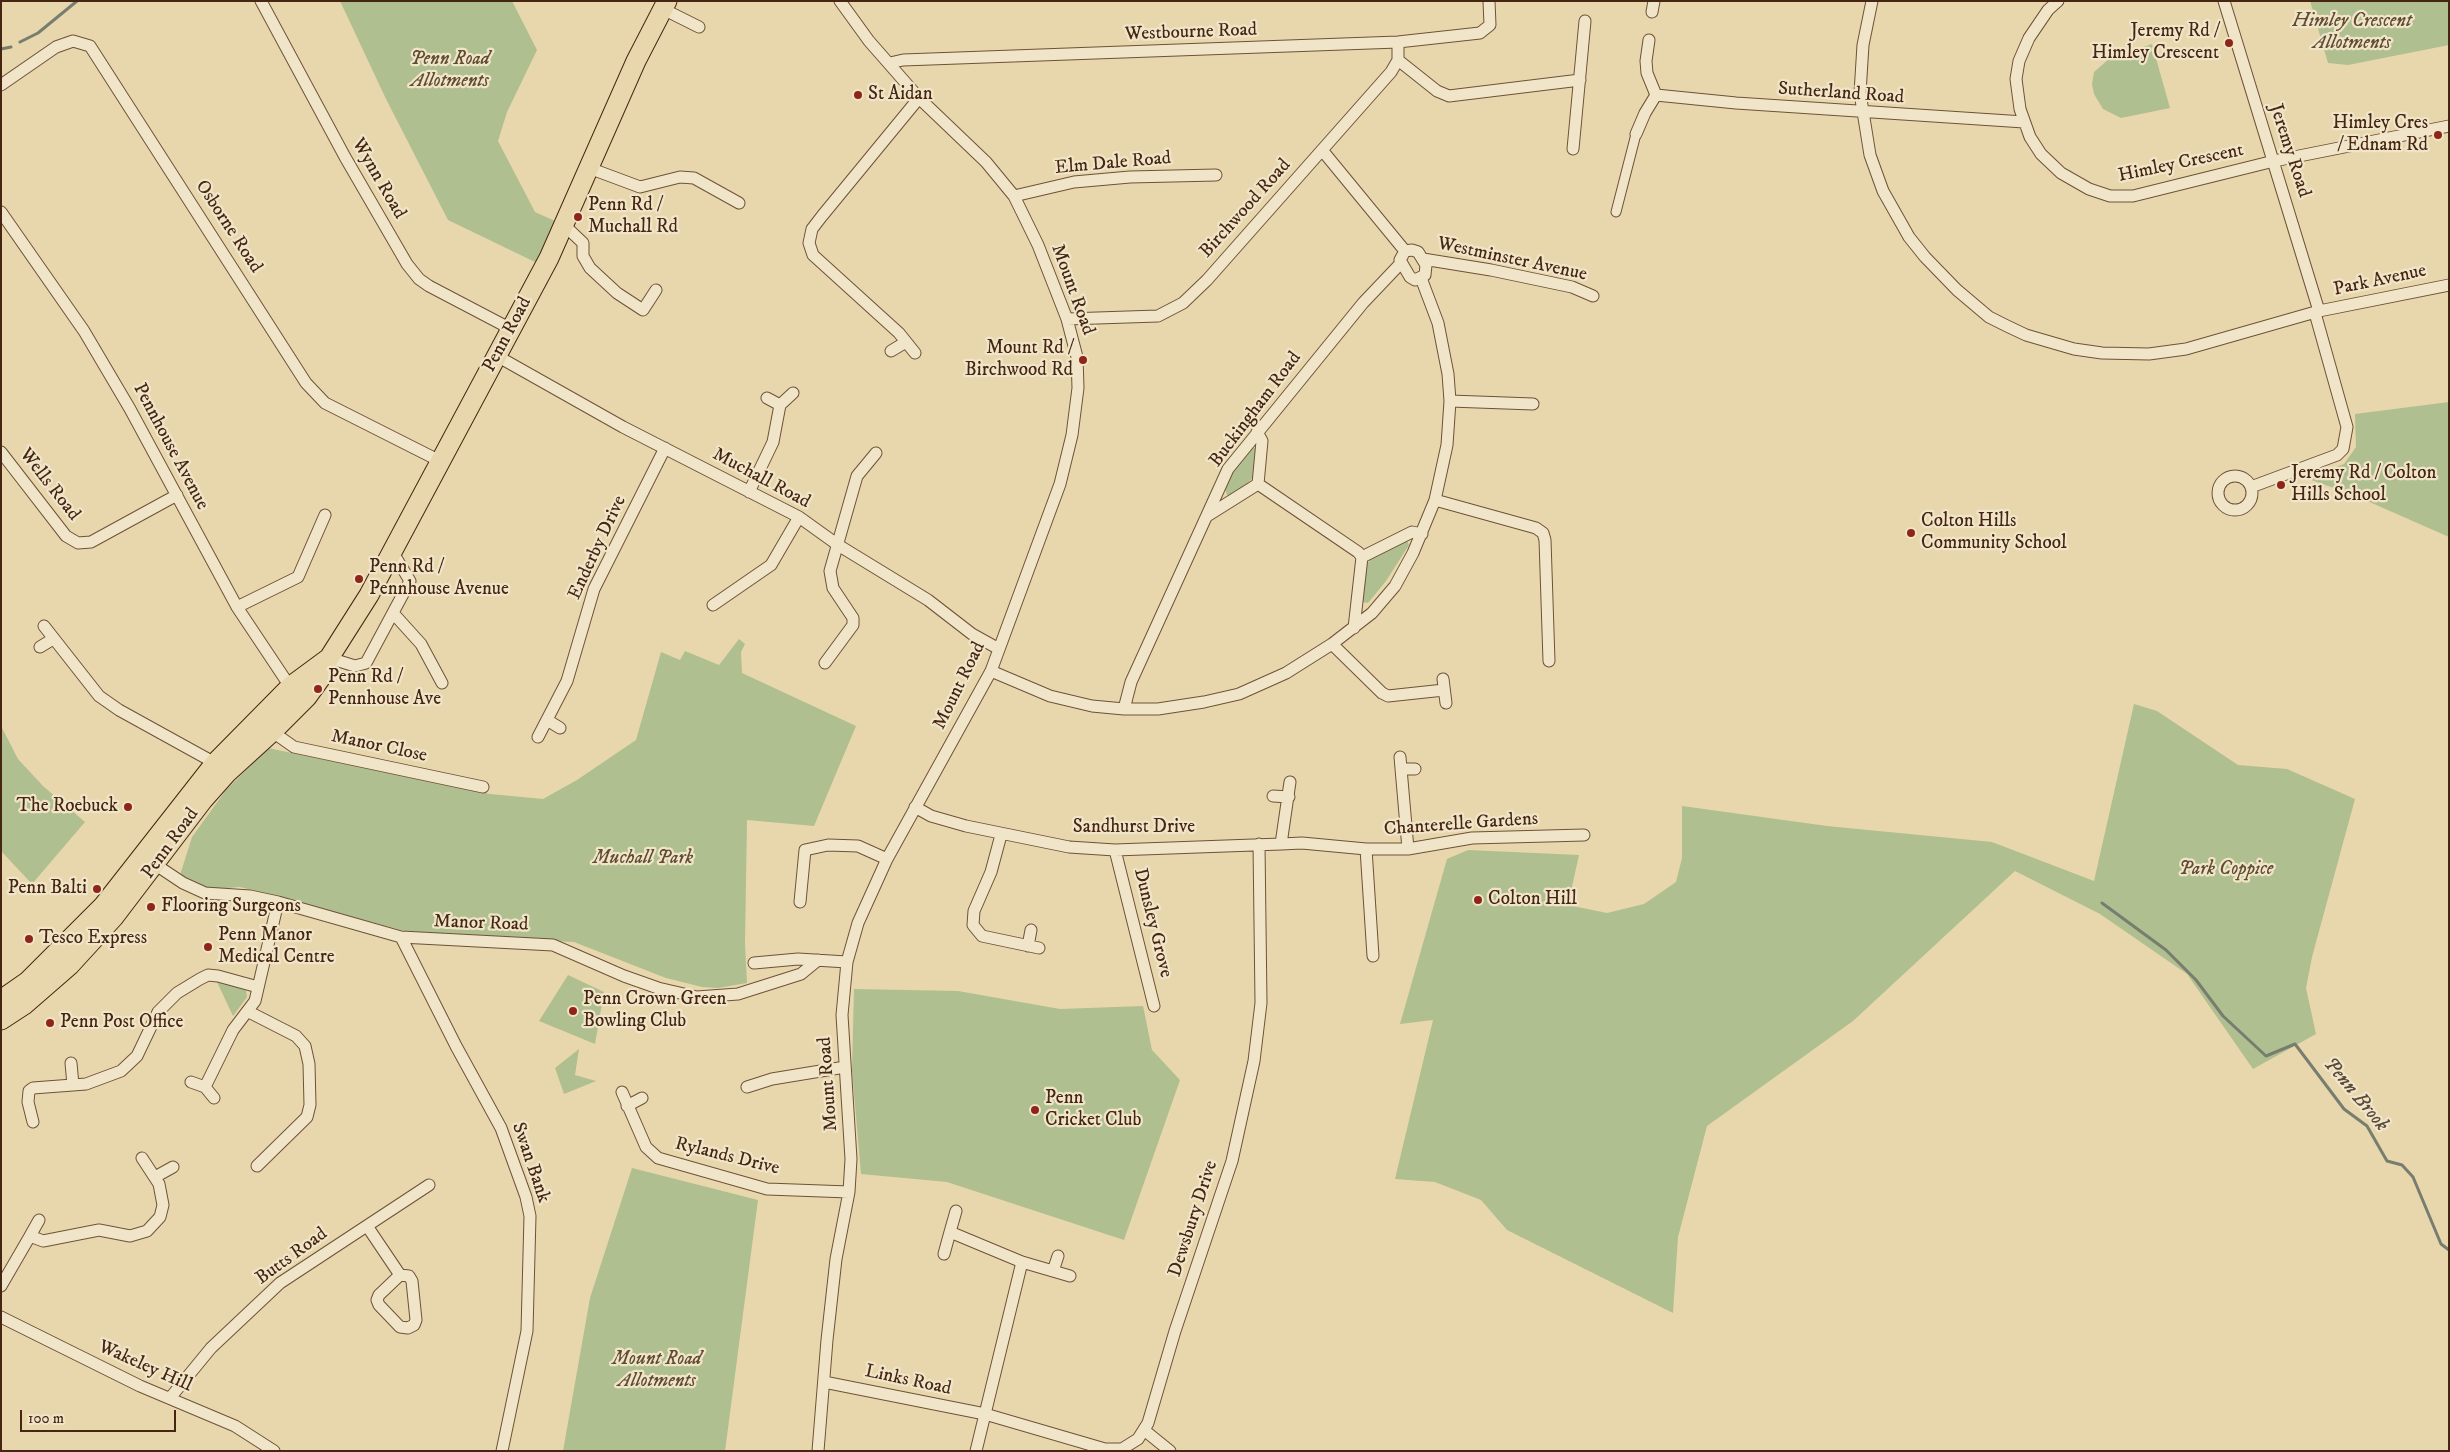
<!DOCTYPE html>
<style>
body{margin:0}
#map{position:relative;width:2450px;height:1452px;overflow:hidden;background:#e8d7ac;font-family:"IM FELL DW Pica",serif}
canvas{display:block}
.frame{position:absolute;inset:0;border:2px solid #462512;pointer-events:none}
.scale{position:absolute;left:20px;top:1410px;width:156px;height:22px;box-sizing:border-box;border:2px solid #462512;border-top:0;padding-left:6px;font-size:15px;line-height:18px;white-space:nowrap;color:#462512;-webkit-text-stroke:4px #f0e5c9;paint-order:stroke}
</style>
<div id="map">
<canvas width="2450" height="1452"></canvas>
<div class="frame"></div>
<div class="scale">100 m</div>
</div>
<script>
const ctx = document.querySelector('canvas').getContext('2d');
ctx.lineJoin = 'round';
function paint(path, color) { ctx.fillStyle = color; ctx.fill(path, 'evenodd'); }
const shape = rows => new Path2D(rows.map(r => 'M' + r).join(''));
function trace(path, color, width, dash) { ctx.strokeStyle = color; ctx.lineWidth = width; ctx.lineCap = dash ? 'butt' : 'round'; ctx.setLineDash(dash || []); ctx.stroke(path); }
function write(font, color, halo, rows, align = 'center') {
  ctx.font = font + ' "IM FELL DW Pica",serif'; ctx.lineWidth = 4.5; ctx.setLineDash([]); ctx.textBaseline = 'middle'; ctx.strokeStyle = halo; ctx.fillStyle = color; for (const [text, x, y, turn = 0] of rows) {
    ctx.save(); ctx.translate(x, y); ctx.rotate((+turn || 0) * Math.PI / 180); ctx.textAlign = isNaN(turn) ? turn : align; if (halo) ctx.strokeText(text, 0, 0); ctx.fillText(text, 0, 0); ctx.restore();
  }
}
paint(shape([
 [340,1,512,1,537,50,507,112,498,141,535,212,555,221,537,263,448,220,386,99],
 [2310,1,2449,1,2449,45,2348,65,2328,63],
 [2152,44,2170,108,2121,118,2103,109,2094,94,2092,84,2094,72,2110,58],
 [2449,402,2449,537,2356,496,2306,478,2344,464,2356,447,2355,414],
 [1252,447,1257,449,1255,476,1235,495,1227,495,1225,489,1229,479,1238,462],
 [1407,540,1409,545,1386,581,1368,603,1362,602,1365,567,1372,557],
 [739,639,745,644,741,652,742,673,856,726,814,826,747,820,745,944,747,983,718,988,702,987,666,978,574,942,505,939,504,936,424,936,240,887,214,889,195,883,180,875,192,837,226,790,268,748,490,794,543,799,577,780,636,740,661,652,680,660,685,651,719,665],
 [2134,704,2157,711,2238,765,2287,769,2355,799,2312,957,2306,988,2316,1034,2253,1069,2187,974,2100,914,2015,871,1853,1021,1707,1126,1678,1237,1673,1313,1507,1230,1481,1200,1435,1182,1395,1179,1433,1020,1400,1024,1447,859,1468,850,1579,855,1568,905,1607,913,1644,904,1676,882,1682,858,1682,806,1827,826,1992,842,2094,881],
 [1,726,18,759,43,786,85,822,32,884,1,851],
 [568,975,604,992,595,1044,539,1021],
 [216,980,246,990,247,997,233,1016],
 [854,989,958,991,1060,1009,1143,1006,1152,1050,1180,1080,1124,1240,947,1182,861,1174,852,1070],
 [579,1049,575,1075,596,1081,564,1094,555,1068],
 [632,1168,758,1200,725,1451,563,1451,590,1298]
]), '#afbf8f');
trace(shape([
 [20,42,38,33,77,1],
 [1,49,11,47],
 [2102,903,2166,950,2196,980,2223,1016,2266,1056,2295,1044,2344,1109,2367,1126,2387,1161,2402,1165,2413,1177,2441,1244,2449,1250]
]), '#777e6f', 3);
const pedestrian = shape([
 [1616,212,1636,134]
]);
const minor = shape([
 [261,1,345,157,407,264,419,279,429,286,511,329],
 [1872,1,1863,45,1860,93,1870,155,1883,191,1909,237,1925,257,1957,290,1989,317,2007,326,2026,335,2074,349,2102,353,2149,354,2186,349,2319,311,2449,285],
 [2058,1,2048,10,2029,38,2019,61,2016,79,2020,109,2030,137,2041,154,2061,173,2089,189,2110,196,2133,196,2274,161,2449,126],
 [2224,1,2319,311],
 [663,9,699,27],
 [1652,12,1654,1],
 [1649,40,1646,61,1647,73,1656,95,1736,103,2024,122],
 [1398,60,1437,91,1449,96,1580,80],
 [890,63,903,60,1398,42,1480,33,1490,25,1489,1],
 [1,85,56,47,73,41,90,46,306,383,325,403,440,461],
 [1636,134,1645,113,1656,95],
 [1573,149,1585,21],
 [1322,150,1405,251],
 [589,168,640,187,680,177,694,178,739,203],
 [1014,196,1074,182,1130,177,1216,175],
 [1,212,84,331,130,409,237,607,287,682,295,688],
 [564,225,583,243,583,256,590,268,617,293,643,310,656,290],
 [1412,250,1418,252,1426,265,1425,275,1415,280,1410,277,1400,260,1405,251,1412,250],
 [1423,259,1491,270,1572,287,1593,296],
 [1067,319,1158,316,1183,303,1207,280,1391,72,1398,60,1398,42],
 [891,351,906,342],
 [915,353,899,333,813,255,809,243,812,229,822,216,919,98],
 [497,356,623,427,799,517,838,545,928,600,972,634,999,649],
 [767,398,780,405,793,393],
 [1450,401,1533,404],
 [1,452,66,536,78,543,91,542,177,495],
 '2218 493a17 17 0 1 1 34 0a17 17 0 1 1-34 0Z',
 [1258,484,1358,552,1362,557],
 [2251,487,2337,455,2343,449,2347,427,2315,313],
 [749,492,773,442,780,405],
 [1435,500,1536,528,1543,533,1545,540,1549,661],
 [1207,516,1258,484,1262,441,1257,432],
 [713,605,771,565,799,517],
 [237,607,298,577,325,515],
 [393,613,421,644,442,683],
 [44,626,99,696,119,710,215,763],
 [1354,628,1362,557,1412,532,1422,534],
 [1332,644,1382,693,1388,696,1444,690],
 [40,647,53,639],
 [329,658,355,666,366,663,410,581,392,551],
 [825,663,853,625,853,618,833,588,830,571,857,476,876,453],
 [991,671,1050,696,1092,706,1124,709,1158,709,1204,702,1239,694,1286,673,1332,644,1372,613,1395,586,1413,553,1435,500,1447,445,1450,401,1448,374,1438,323,1421,278],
 [1443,679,1446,703],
 [1124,709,1131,682,1228,469,1363,303,1401,263],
 [547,720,560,728],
 [267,728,294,747,483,787],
 [538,737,567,681,594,589,665,448],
 [1400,757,1408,849],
 [1401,769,1415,769],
 [1273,796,1289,797],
 [915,807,931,816,966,826,1069,847,1115,850,1281,844,1290,782],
 [1001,835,991,872,974,911,973,925,982,936,1039,948],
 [1281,844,1302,843,1366,849,1408,849,1472,838,1584,835],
 [1366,849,1373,956],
 [1115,850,1154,1006],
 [150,861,183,883,205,893,250,896,278,902,401,937,553,945,624,976,658,988,697,997,738,994,801,974,818,960],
 [800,902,805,850,828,845,858,846,887,859],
 [401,937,456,1046,501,1128,526,1197,530,1216,527,1331,502,1451],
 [1028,946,1031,930],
 [754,963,798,959,847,962],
 [249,1012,296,1036,305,1046,309,1064,310,1105,307,1117,257,1166],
 [71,1063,73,1085],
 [191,1082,205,1087,214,1098],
 [205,1087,233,1030,255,1001,278,902],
 [747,1087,772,1079,845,1067],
 [622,1092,646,1147,658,1158,767,1189,849,1192],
 [627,1106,642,1098],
 [33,1122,28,1102,29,1091,33,1088,86,1084,121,1071,137,1056,158,1012,177,993,200,979,208,975,218,976,258,987],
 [155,1177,173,1167],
 [956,1211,950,1232,1022,1262,1070,1276],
 [39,1220,30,1236,43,1241,99,1230,130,1236,147,1231,160,1217,163,1205,159,1184,142,1158],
 [367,1226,400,1275,409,1276,412,1281,416,1320,414,1325,408,1328,400,1327,379,1305,377,1300,379,1295,400,1275],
 [944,1254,950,1232],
 [1053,1271,1058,1256],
 [1,1286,30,1236],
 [1,1317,140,1386,235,1426,274,1451],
 [824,1382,985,1414,1105,1449,1122,1449,1138,1439,1148,1423,1175,1331,1232,1161,1254,1061,1261,1003,1259,844],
 [170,1398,211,1348,280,1283,429,1185],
 [1144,1430,1170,1451],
 [818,1451,827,1340,836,1259,849,1192,851,1159,842,1015,847,962,858,923,887,859,991,671,1060,484,1072,435,1078,388,1077,357,1067,319,1038,245,1014,196,986,162,919,98,869,41,840,1],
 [976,1451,1022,1262]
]);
const trunk = shape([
 [1,1000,28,981,103,906,215,763,291,686,329,658],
 [1,1020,24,1005,70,965,114,917,203,800,227,773,272,732,307,697,320,679,329,658,369,595,549,258,636,61,667,1]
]);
trace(pedestrian, '#6e5238', 11);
trace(minor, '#6e5238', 13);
trace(trunk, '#462512', 21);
trace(pedestrian, '#f0e5c9', 9);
trace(minor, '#f0e5c9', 11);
trace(trunk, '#e8d7ac', 19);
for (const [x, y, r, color] of [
 [2229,43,5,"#8f2418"],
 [858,95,5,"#8f2418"],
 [2438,135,5,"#8f2418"],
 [578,217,5,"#8f2418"],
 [1083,360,5,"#8f2418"],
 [2281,485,5,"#8f2418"],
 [1911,533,5,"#8f2418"],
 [359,579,5,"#8f2418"],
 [318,689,5,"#8f2418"],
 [128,807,5,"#8f2418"],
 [97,889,5,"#8f2418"],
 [1478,900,5,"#8f2418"],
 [151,907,5,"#8f2418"],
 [29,939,5,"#8f2418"],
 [208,947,5,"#8f2418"],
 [573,1011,5,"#8f2418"],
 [50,1023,5,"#8f2418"],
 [1035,1110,5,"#8f2418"]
]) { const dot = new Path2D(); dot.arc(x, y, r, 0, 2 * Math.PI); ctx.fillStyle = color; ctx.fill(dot); trace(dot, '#f0e5c9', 2); }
write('italic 19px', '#604c31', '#f0e5c9', [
 ["Himley Crescent",2352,22],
 ["Allotments",2352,44],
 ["Penn Road",450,60],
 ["Allotments",450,82],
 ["Muchall Park",643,859],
 ["Park Coppice",2226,870],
 ["Mount Road",657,1360],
 ["Allotments",657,1382]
]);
write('19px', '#462512', '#f0e5c9', [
 ["Jeremy Rd /",2219,32,"right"],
 ["Himley Crescent",2219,54,"right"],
 ["St Aidan",868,95],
 ["Himley Cres",2428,124,"right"],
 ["/ Ednam Rd",2428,146,"right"],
 ["Penn Rd /",588,206],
 ["Muchall Rd",588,228],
 ["Mount Rd /",1073,349,"right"],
 ["Birchwood Rd",1073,371,"right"],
 ["Jeremy Rd / Colton",2291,474],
 ["Hills School",2291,496],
 ["Colton Hills",1921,522],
 ["Community School",1921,544],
 ["Penn Rd /",369,568],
 ["Pennhouse Avenue",369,590],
 ["Penn Rd /",328,678],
 ["Pennhouse Ave",328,700],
 ["The Roebuck",118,807,"right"],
 ["Penn Balti",87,889,"right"],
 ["Colton Hill",1488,900],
 ["Flooring Surgeons",161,907],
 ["Penn Manor",218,936],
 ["Medical Centre",218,958],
 ["Tesco Express",39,939],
 ["Penn Crown Green",583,1000],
 ["Bowling Club",583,1022],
 ["Penn Post Office",60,1023],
 ["Penn",1045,1099],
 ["Cricket Club",1045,1121]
], 'left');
write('19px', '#462512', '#f0e5c9', [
 ["Westbourne Road",1191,33,-2],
 ["Sutherland Road",1841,94,4],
 ["Jeremy Road",2289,151,72],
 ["Elm Dale Road",1113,164,-5],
 ["Himley Crescent",2181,164,-12],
 ["Wynn Road",378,179,60],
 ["Birchwood Road",1246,209,-48],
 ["Osborne Road",228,227,57],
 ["Westminster Avenue",1512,260,12],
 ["Park Avenue",2380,281,-12],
 ["Mount Road",1072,290,70],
 ["Penn Road",508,335,-62],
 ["Buckingham Road",1256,410,-53],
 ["Pennhouse Avenue",170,447,62],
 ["Muchall Road",761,479,28],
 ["Wells Road",49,485,52],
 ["Enderby Drive",598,548,-65],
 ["Mount Road",960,686,-64],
 ["Manor Close",379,747,12],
 ["Chanterelle Gardens",1461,825,-4],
 ["Sandhurst Drive",1134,828],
 ["Penn Road",171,844,-54],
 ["Dunsley Grove",1152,923,76],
 ["Manor Road",481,924,2],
 ["Mount Road",829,1084,-94],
 ["Rylands Drive",727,1157,14],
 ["Swan Bank",530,1163,71],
 ["Dewsbury Drive",1194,1219,-72],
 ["Butts Road",292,1257,-36],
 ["Wakeley Hill",145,1367,24],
 ["Links Road",908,1381,12]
]);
write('italic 20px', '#5a4a39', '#f0e5c9', [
 ["Penn Brook",2355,1095,50]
]);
</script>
